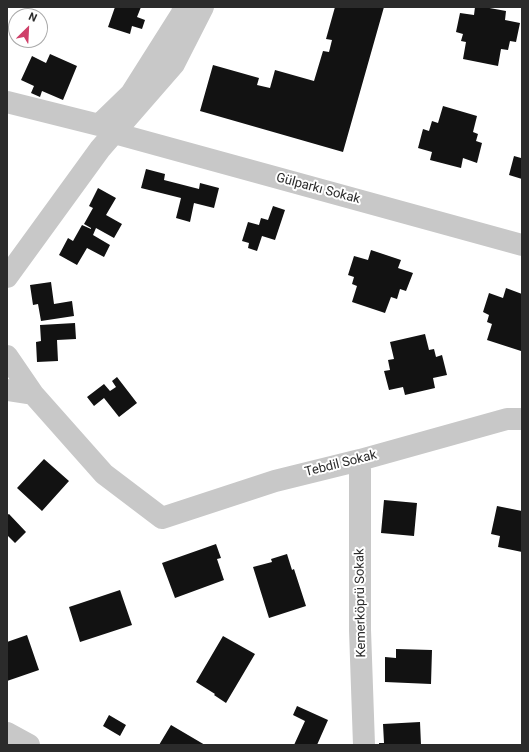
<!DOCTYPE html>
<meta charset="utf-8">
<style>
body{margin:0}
#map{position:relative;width:529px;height:752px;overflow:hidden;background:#fff;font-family:Roboto,sans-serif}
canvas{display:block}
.frame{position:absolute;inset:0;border:8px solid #2b2b2b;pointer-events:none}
.north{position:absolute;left:8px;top:8px;width:40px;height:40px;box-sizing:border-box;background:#fff;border:1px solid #aaa;border-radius:50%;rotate:24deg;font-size:11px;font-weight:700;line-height:16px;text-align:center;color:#2b2b2b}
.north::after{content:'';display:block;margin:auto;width:14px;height:18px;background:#cf416a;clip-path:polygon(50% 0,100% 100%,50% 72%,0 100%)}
</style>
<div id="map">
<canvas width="529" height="752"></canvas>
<div class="frame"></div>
<div class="north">N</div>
</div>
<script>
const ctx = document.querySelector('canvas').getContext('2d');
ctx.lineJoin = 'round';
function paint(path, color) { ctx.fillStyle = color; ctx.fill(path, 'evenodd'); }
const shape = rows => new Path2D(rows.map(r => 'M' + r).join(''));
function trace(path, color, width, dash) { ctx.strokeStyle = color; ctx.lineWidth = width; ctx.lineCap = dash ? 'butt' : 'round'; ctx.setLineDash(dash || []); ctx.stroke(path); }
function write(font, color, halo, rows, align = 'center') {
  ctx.font = font + ' Roboto,sans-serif'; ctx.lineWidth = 4; ctx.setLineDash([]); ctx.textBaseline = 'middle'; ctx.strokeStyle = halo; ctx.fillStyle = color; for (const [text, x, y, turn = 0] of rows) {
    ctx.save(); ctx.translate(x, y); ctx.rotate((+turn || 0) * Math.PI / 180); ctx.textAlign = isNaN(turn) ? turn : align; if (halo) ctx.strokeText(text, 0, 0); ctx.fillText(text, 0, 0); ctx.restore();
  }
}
paint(shape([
 [115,7,141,7,137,17,145,20,142,29,132,26,130,34,108,27],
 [335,7,384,7,343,152,200,111,213,65,259,78,257,85,270,88,275,70,314,81,323,51,329,52,332,40,326,39],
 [475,7,484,7,506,11,505,20,520,23,516,42,510,41,508,50,501,49,498,66,463,59,466,42,461,41,463,34,456,32,460,13,474,15],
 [50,54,77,66,63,100,42,91,40,97,31,93,34,86,21,80,32,56,46,63],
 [443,106,477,116,473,132,478,134,476,141,482,143,477,163,463,158,461,168,430,160,432,152,418,148,423,129,429,131,432,121,438,123],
 [521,155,522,155,522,179,509,175,514,156,521,158],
 [146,169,165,174,164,180,199,189,200,183,219,188,214,208,194,203,190,222,176,218,181,198,141,188],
 [98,188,116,198,106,215,122,224,114,238,96,228,93,235,110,245,104,257,87,248,77,265,59,255,68,238,73,241,82,225,91,229,91,228,84,224,93,208,89,206],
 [273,206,285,210,275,240,262,236,257,251,248,248,249,243,242,241,248,222,259,225,261,218,268,220],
 [371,250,401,260,398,268,413,273,406,291,400,289,397,299,391,297,385,313,352,302,357,286,352,284,354,277,348,275,354,256,368,260],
 [51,282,54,304,72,301,74,316,41,321,38,304,33,305,30,285],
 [506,288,522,294,522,347,521,351,487,340,492,324,487,322,489,315,483,312,489,293,503,298],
 [75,323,76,339,57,340,58,361,37,362,36,342,41,341,40,325],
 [425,334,429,350,434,349,436,357,442,355,447,375,433,378,435,388,405,395,403,387,389,390,384,371,390,370,388,360,394,359,390,342],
 [117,377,137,403,119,417,104,398,94,406,87,397,104,384,110,391,116,387,112,381],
 [44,459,69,481,42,511,17,488],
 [384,500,417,503,414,536,381,533],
 [497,506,522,511,522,552,498,547,500,536,491,534],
 [9,514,26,532,15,543,7,535,7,515],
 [216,544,221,558,217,559,224,580,175,598,162,563],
 [287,554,292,570,294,569,306,606,269,618,253,567,272,562,271,559],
 [120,590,132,625,80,642,69,607],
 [27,635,39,670,7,681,7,642],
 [223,636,255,654,226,703,214,695,215,694,196,682],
 [396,649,432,650,431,684,385,682,385,657,396,658],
 [297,706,328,720,317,745,294,745,305,721,293,715],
 [109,715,126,725,120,736,103,726],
 [420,722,421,745,379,745,379,743,384,743,383,724],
 [171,725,205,745,159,745]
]), '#121212');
trace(shape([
 [7,102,99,125,131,94,181,15,184,7],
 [114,133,522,245],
 [7,277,100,149,174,64,203,7],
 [7,356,33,394],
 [7,390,33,394,104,474,162,518,275,481,360,460,507,419,522,419],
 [360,460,360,630,364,745],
 [7,733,29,745]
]), '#c8c8c8', 22);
write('13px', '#2b2b2b', '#fff', [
 ["Gülparkı Sokak",318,189,15],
 ["Tebdil Sokak",341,464,-14],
 ["Kemerköprü Sokak",361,603,-91]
]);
</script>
